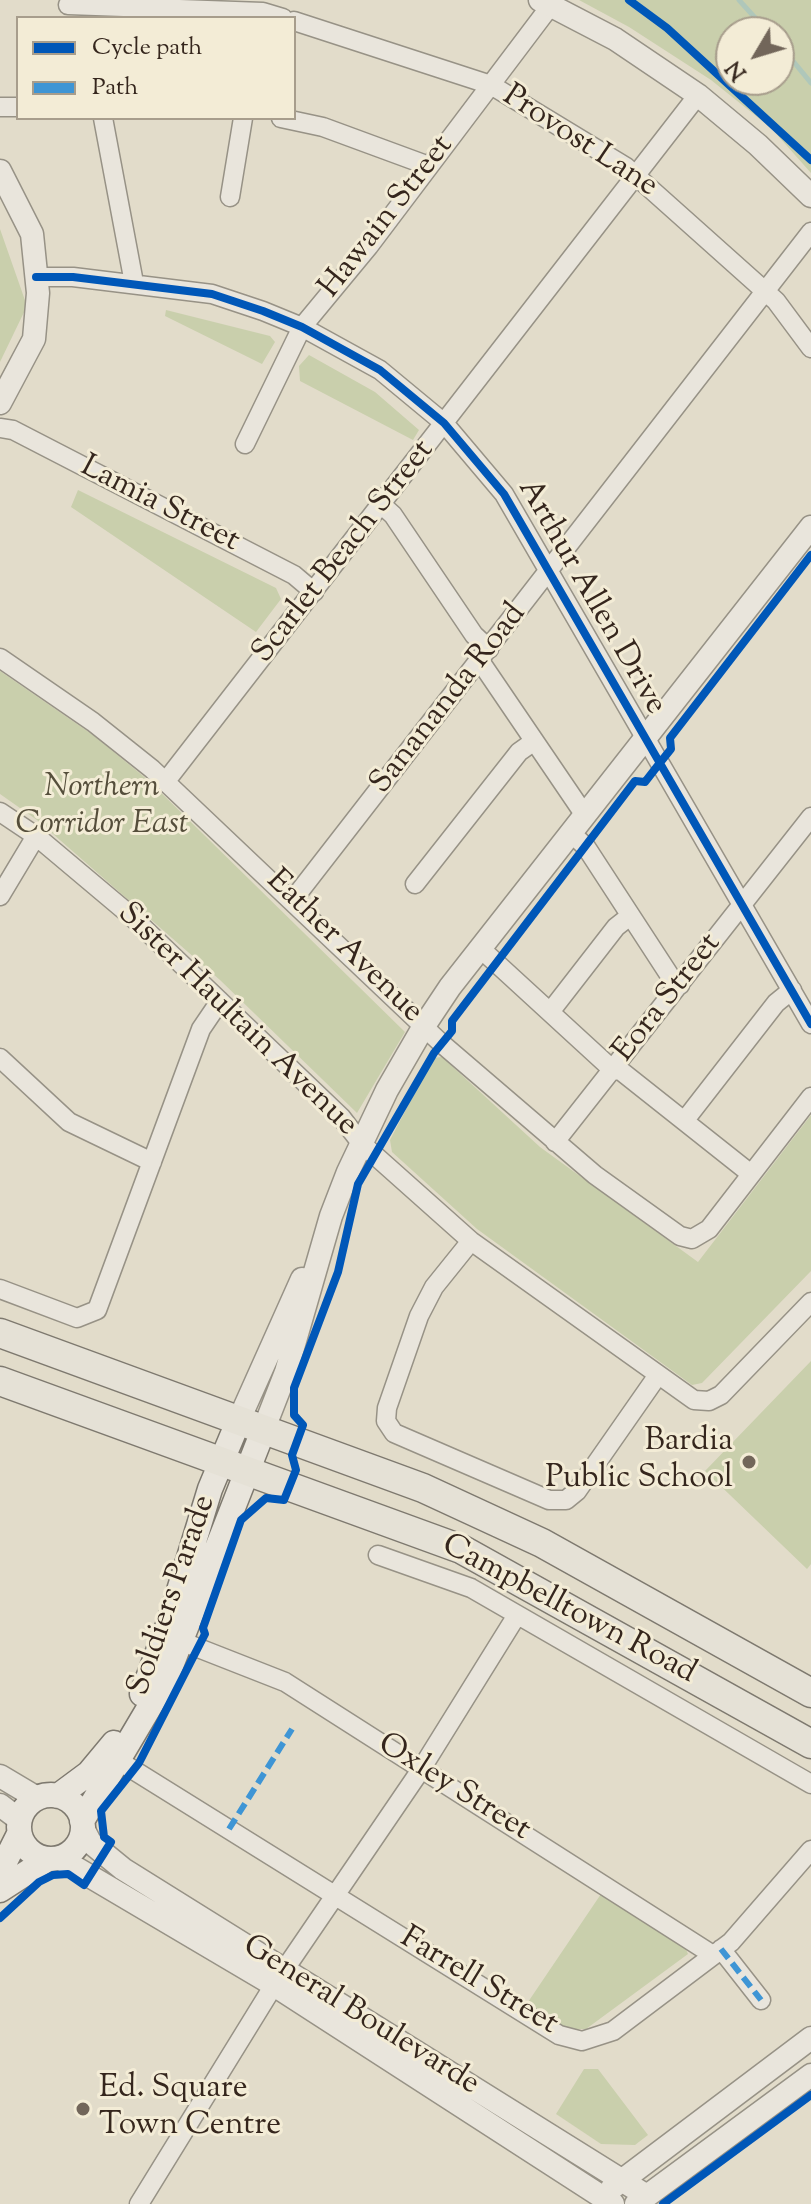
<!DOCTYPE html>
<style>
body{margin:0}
#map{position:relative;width:811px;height:2204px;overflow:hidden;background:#e2dcca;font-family:"Sorts Mill Goudy",serif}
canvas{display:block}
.legend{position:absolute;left:16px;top:16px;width:280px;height:104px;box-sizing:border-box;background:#f3ecd6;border:2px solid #a79d8c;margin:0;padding:10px 14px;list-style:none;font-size:24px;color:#35261d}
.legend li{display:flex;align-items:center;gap:16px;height:40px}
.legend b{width:40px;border:2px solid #a79d8c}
.north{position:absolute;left:715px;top:16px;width:80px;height:80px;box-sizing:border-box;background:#f3ecd6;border:2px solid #a79d8c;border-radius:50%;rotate:232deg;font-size:22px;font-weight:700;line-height:32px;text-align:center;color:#35261d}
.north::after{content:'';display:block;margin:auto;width:28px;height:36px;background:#72665a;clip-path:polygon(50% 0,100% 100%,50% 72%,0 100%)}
</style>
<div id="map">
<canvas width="811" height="2204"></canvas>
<ul class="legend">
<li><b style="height:10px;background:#0057b8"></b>Cycle path</li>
<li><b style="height:10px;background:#3e95d5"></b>Path</li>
</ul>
<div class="north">N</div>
</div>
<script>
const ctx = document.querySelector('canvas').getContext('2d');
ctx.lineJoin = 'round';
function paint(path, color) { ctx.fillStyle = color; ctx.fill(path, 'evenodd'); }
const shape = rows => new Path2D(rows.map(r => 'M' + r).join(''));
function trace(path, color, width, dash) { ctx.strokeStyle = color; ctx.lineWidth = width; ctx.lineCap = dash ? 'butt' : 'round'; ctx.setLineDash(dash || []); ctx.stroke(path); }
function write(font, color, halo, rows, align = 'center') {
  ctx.font = font + ' "Sorts Mill Goudy",serif'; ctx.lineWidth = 6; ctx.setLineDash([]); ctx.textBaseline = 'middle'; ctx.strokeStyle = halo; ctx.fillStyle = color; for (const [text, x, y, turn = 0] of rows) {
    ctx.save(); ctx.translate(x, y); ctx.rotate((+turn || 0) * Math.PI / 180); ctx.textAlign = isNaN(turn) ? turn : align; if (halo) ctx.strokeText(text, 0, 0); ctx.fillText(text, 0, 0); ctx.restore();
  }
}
paint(shape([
 [579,0,811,0,811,173,771,128,711,80,629,27],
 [731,32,779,32,779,80,731,80],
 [0,229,27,306,0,362],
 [166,310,270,336,275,342,262,364,165,316],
 [309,355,375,392,419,430,413,440,300,381,299,366],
 [78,490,276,588,281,599,256,632,71,507],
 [0,671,93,735,148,780,405,1032,357,1113,220,980,37,820,0,794],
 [442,1057,540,1147,698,1262,811,1115,811,1271,702,1383,692,1385,477,1229,392,1152,390,1140,433,1058],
 [811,1361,811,1564,807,1569,705,1471],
 [601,1894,685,1947,688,1954,586,2029,567,2029,526,2005],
 [584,2069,598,2069,648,2135,635,2145,601,2144,556,2114]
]), '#c9cfac');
trace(shape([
 [739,0,768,32],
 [779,44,811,83]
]), '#afc7ba', 5);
const minor = shape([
 [68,5,263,12,283,18],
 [294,21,491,85,626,167,776,301,811,348],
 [0,107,18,107],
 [103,118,134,283],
 [281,118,323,127,429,166],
 [230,197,243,118],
 [36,277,73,277,212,294,263,311,302,327,380,370,444,423,504,494,811,1024],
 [0,428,13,430,294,575,314,592],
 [245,444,302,327,369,246,551,5],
 [382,505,393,515,474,635,489,649],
 [0,658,93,722,152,769,441,1043,595,1175,680,1236,692,1239,709,1229,811,1097],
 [480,661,584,814],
 [166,781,698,95],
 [0,812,36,836,130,915,341,1117,361,1143,471,1241,694,1400,709,1401,721,1395,811,1302],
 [570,832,586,847,670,976,680,985],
 [415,884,519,752,533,742],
 [0,896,36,836],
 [292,901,811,232],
 [481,949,614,1071],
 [550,1012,616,927,630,916],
 [0,1058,69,1122,152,1162],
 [616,1067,751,1174],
 [685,1120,776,1003,792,990],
 [555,1142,811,817],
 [471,1241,434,1287,419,1316,387,1408,386,1421,394,1433,549,1500,566,1500,577,1491,658,1375],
 [0,1289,77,1318,97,1310,201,1029,220,1001],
 [378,1555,471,1588,811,1784],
 [183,1642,285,1682,713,1955],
 [119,1761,559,2035,582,2041,613,2031,731,1942,811,1850],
 [721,1949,761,2000],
 [139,2204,274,1985,420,1771,517,1615]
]);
const tertiary = shape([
 [540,0,615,39,698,95,758,145,811,196],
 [0,171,32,234,38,293,34,339,0,403],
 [238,1422,302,1279],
 [263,1431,286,1372,331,1216,348,1172,387,1090,424,1026,450,987,811,527],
 [0,1776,37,1798],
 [0,1805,20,1820],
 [83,1828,90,1842,123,1869,647,2196],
 [59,1858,274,1985,613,2204],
 [612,2188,811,2038],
 [636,2204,811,2075]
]);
const secondary = shape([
 [142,1694,170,1620,210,1489,238,1422],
 '19 1827a32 32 0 1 1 64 0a32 32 0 1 1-64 0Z',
 [58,1796,89,1773,114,1743],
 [82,1821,165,1681,263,1431],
 [0,1872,19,1834],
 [0,1890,48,1859]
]);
const primary = shape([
 [0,1333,423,1488,542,1543,811,1693],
 [0,1381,461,1549,811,1744]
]);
trace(minor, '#979286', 21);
trace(tertiary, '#979286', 25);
trace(secondary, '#7e796f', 27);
trace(primary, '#7e796f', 31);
trace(minor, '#e9e5dc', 18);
trace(tertiary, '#e9e5dc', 22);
trace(secondary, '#e9e5dc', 24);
trace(primary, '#e5e1d6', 28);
trace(shape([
 [229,1829,292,1729],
 [721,1949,761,2000]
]), '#3e95d5', 6, [12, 6]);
trace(shape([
 [629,0,667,28,811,160],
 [36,277,73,277,212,294,263,311,302,327,380,370,444,423,504,494,811,1024],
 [0,1918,39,1882,53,1875,68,1874,84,1885,111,1842,104,1837,101,1811,139,1763,205,1634,203,1628,241,1520,266,1498,284,1500,296,1470,292,1455,303,1425,294,1415,294,1388,338,1272,358,1184,434,1053,452,1031,452,1021,635,781,645,782,659,764,671,749,670,738,811,555],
 [663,2204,811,2095]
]), '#0057b8', 8);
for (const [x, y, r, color] of [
 [749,1462,8,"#72665a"],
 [83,2109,8,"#72665a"]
]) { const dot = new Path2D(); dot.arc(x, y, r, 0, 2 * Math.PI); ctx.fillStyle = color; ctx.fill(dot); trace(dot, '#f3ecd6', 3); }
write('32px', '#35261d', '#f3ecd6', [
 ["Provost Lane",579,143,33],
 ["Hawain Street",388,218,-52],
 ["Lamia Street",159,506,27],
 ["Scarlet Beach Street",345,553,-52],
 ["Arthur Allen Drive",590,598,60],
 ["Sanananda Road",450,700,-52],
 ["Eather Avenue",343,948,44],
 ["Eora Street",669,999,-52],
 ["Sister Haultain Avenue",236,1021,44],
 ["Soldiers Parade",174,1596,-71],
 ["Campbelltown Road",568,1611,28],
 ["Oxley Street",453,1789,32],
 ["Farrell Street",478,1983,31],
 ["General Boulevarde",360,2017,32]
]);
write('italic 32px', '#554e3b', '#f3ecd6', [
 ["Northern",102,790],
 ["Corridor East",102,827]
]);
write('32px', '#35261d', '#f3ecd6', [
 ["Bardia",733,1444],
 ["Public School",733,1481],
 ["Ed. Square",99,2091,"left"],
 ["Town Centre",99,2128,"left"]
], 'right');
</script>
